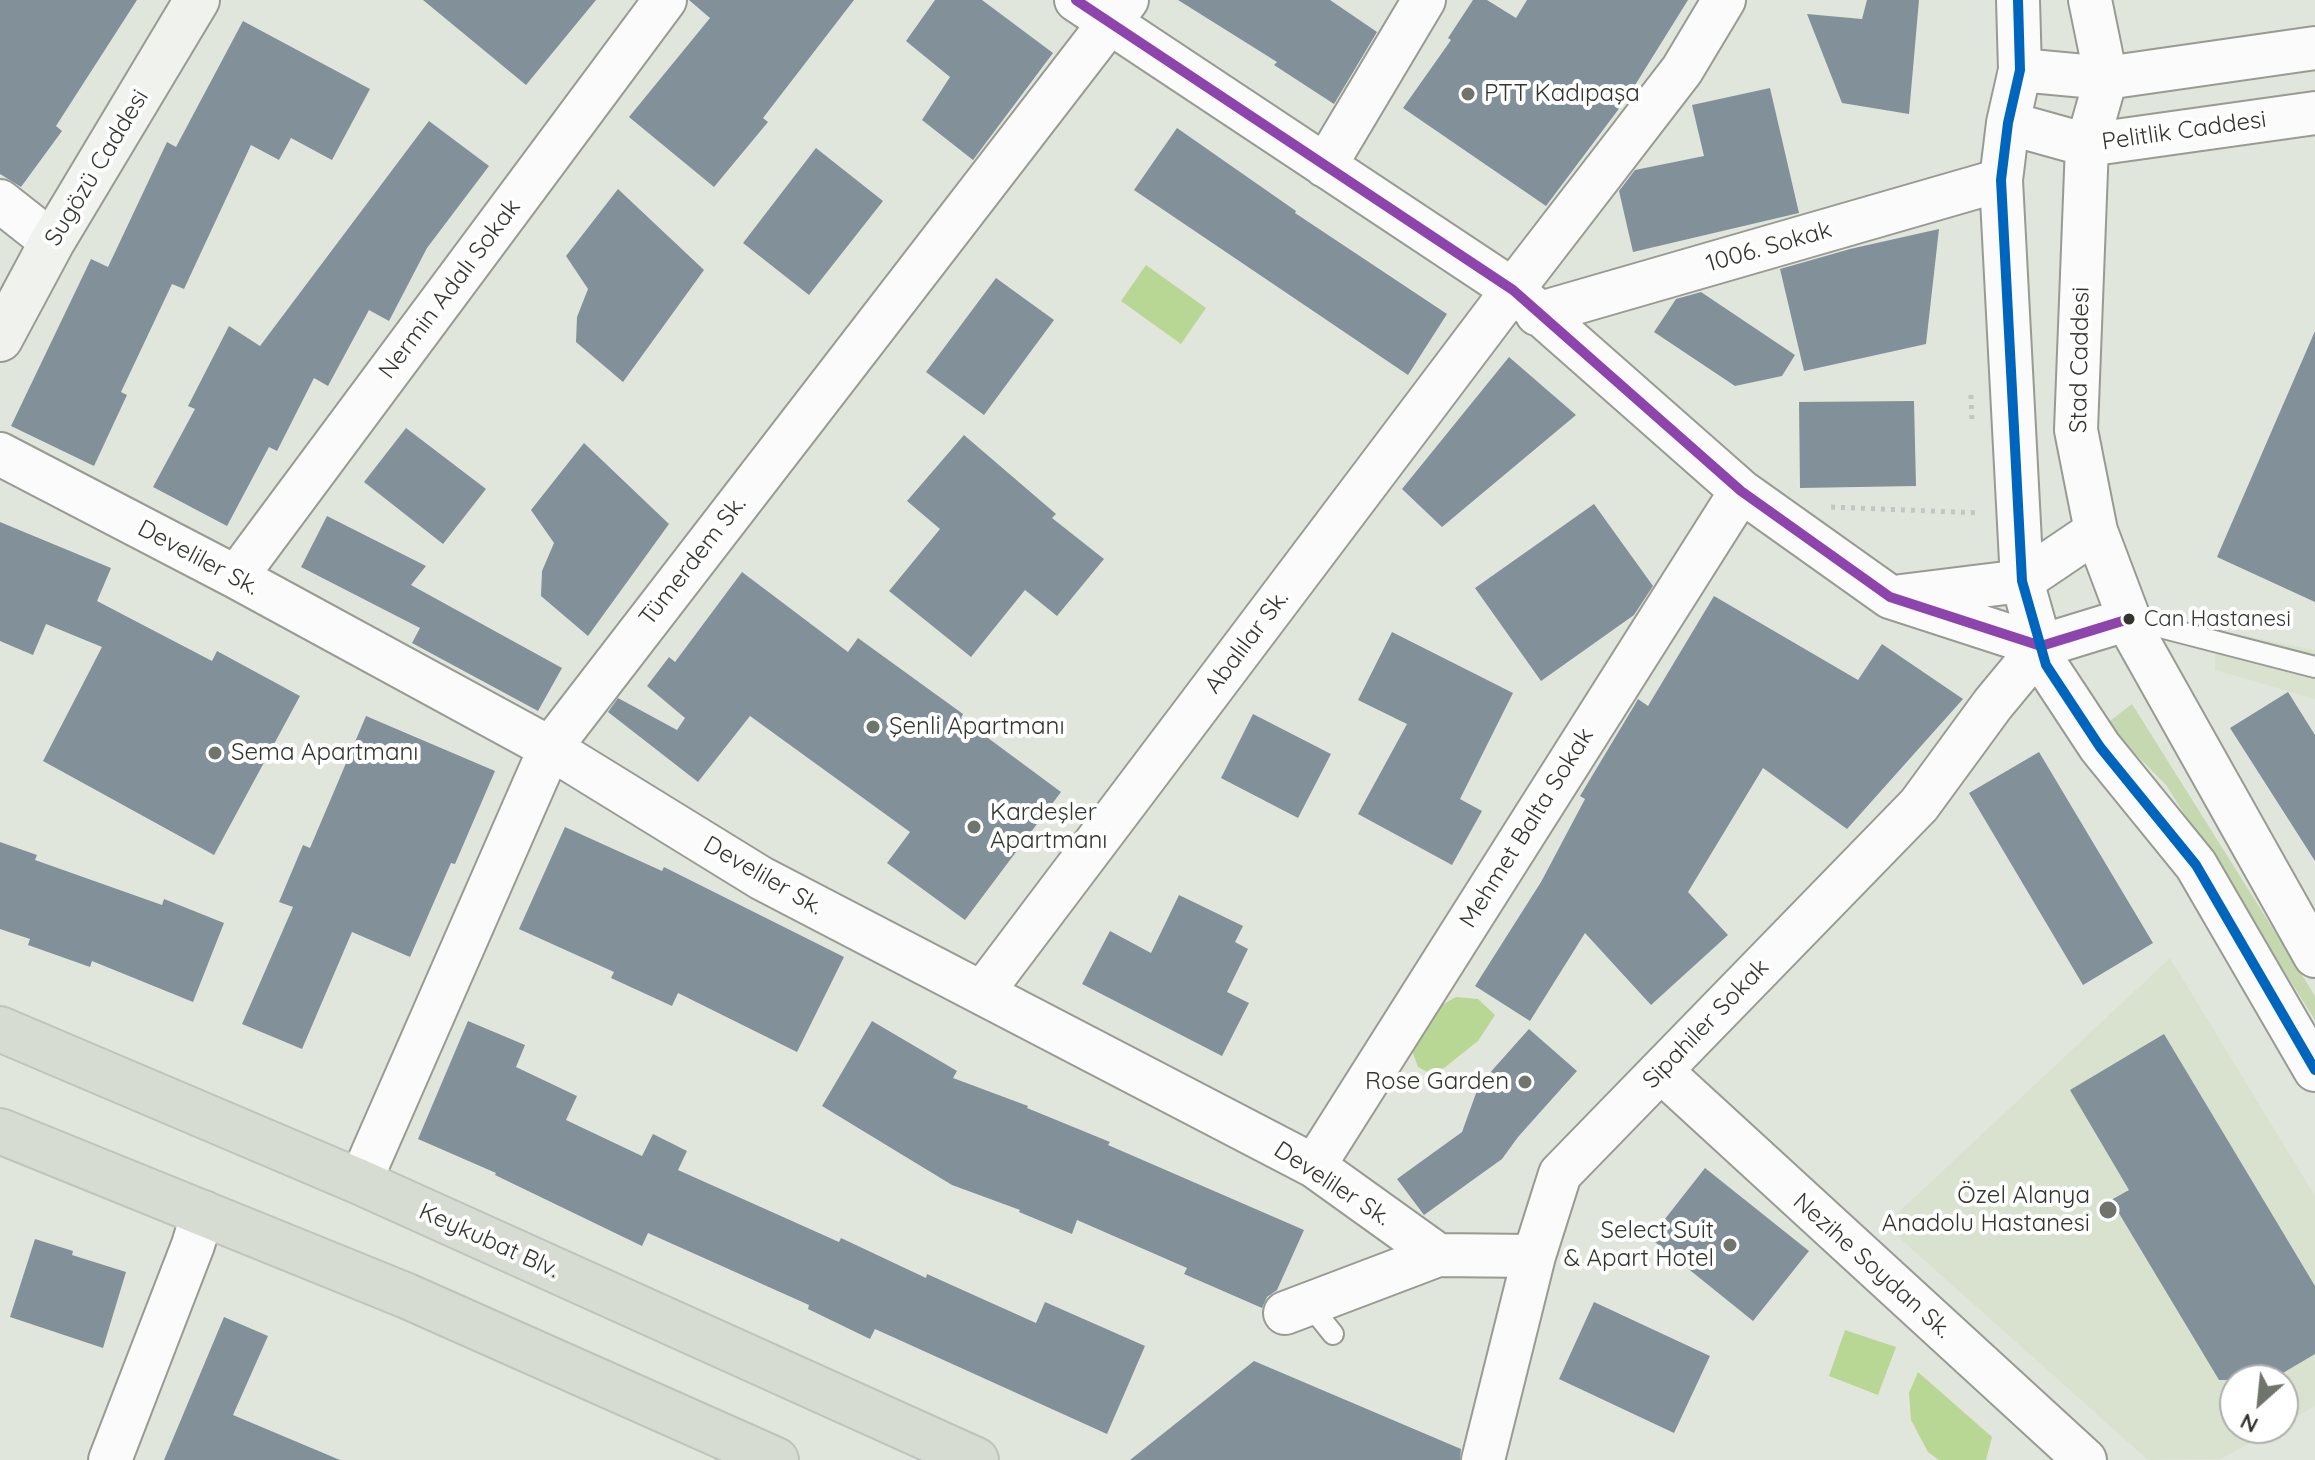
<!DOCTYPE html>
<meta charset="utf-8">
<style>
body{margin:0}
#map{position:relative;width:2315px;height:1460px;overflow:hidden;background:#e1e6dc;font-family:Quicksand,sans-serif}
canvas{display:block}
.north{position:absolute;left:2219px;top:1364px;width:80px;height:80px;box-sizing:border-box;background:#fff;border:2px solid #adafac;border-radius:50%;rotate:207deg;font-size:22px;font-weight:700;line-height:32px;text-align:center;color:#32362f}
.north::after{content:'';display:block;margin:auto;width:28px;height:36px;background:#6f746c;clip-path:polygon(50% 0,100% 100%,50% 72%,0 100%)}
</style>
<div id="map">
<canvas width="2315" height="1460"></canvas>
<div class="north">N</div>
</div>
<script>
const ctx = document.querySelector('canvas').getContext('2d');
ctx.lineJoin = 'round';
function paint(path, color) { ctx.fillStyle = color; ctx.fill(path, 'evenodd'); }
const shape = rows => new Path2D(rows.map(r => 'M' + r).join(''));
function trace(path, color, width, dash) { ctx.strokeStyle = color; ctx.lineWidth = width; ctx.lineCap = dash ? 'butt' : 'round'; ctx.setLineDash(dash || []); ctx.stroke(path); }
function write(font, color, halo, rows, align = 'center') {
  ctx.font = font + ' Quicksand,sans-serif'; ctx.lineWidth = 8; ctx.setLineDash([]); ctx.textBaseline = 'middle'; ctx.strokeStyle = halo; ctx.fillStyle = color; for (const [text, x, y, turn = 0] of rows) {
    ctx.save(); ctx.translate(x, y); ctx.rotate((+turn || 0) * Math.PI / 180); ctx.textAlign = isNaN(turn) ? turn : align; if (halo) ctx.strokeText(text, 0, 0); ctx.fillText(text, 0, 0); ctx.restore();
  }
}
paint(shape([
 [2216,630,2315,650,2315,699,2215,670],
 [2170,958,2315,1196,2315,1406,2283,1424,2283,1380,2235,1380,2235,1428,2276,1428,2221,1459,2148,1460,1885,1225]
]), '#d9e2cf');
paint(shape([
 [2132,704,2312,991,2315,996,2315,1020,2166,785,2106,724]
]), '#c5d8af');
paint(shape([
 [1146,265,1206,308,1181,344,1121,301],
 [1456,997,1478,999,1495,1015,1478,1041,1444,1068,1431,1074,1418,1067,1412,1051,1417,1034,1429,1012],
 [1845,1330,1896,1347,1878,1395,1829,1376],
 [1918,1372,1992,1437,1986,1460,1939,1460,1928,1452,1911,1420,1909,1393]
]), '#b8d794');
paint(shape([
 [0,0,137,0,56,126,62,131,21,187,0,174],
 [423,0,596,0,526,85],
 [689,0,854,0,763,118,768,122,714,187,629,117,710,18],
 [935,0,982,0,1053,53,973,160,922,120,950,77,906,41],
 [1178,0,1330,0,1377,32,1334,104,1274,65,1277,62],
 [1473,0,1487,0,1516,18,1527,0,1688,0,1627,98,1546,206,1403,108,1451,40,1448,38],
 [1867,0,1919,0,1909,114,1842,103,1807,14,1862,19],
 [243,21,370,89,332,160,291,138,279,160,251,145,184,289,172,284,121,392,127,395,94,466,11,426,91,259,108,267,167,142,176,147],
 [1770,88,1799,213,1633,252,1619,191,1635,170,1704,156,1692,105],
 [429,121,489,166,427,248,389,321,369,310,328,386,314,378,277,451,269,447,227,526,153,487,195,409,188,406,229,326,260,346],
 [1177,128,1296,211,1295,213,1447,314,1408,375,1134,190],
 [816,148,883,201,809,295,743,243],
 [618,189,704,270,623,382,576,342,577,317,588,289,566,256],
 [1939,229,1926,344,1804,371,1780,269,1850,249],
 [996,278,1054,320,984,415,926,372],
 [1701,292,1795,355,1782,376,1735,386,1654,332,1676,299],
 [2315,331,2315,602,2217,557],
 [1509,357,1576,415,1442,527,1402,489],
 [1914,401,1916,486,1800,488,1799,402],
 [406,428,486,489,443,544,364,482],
 [964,435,1056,514,1052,518,1104,559,1057,616,1025,590,971,657,889,591,940,529,907,501],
 [584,443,669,524,588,636,541,596,542,571,554,543,531,510],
 [1594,504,1653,586,1634,615,1541,681,1475,588],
 [327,516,426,566,411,585,562,668,538,711,412,643,420,628,301,567],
 [0,522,111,568,97,601,212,661,217,651,300,696,214,855,43,761,102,647,46,624,33,655,0,641],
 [742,572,848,652,858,638,963,714,961,718,1061,792,965,920,887,863,910,832,750,716,698,782,608,712,618,698,677,730,685,718,647,686,669,657,675,662],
 [1714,596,1858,680,1882,644,1963,699,1847,829,1763,768,1688,892,1728,935,1651,1005,1585,933,1530,1021,1475,986,1541,882,1585,799,1580,796,1634,706,1638,699,1648,706],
 [1392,632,1513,693,1460,799,1482,811,1452,865,1358,814,1407,724,1358,700],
 [2288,692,2315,735,2315,861,2230,728],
 [1253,714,1331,754,1298,818,1221,778],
 [366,716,495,771,455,864,451,863,410,957,352,932,302,1049,242,1024,293,907,279,902,303,845,310,848],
 [2039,752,2153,943,2083,985,1969,793],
 [565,827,662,871,664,867,844,957,797,1052,678,993,672,1006,611,978,614,972,519,929],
 [0,842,37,855,35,860,162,905,164,899,224,923,193,1002,92,961,90,967,28,945,30,939,0,929],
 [1179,895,1243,926,1235,942,1248,949,1227,992,1249,1003,1222,1056,1082,984,1110,931,1151,953],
 [468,1021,525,1045,516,1067,577,1096,566,1120,642,1156,653,1134,687,1151,678,1170,839,1242,841,1238,926,1278,927,1274,1036,1323,1045,1302,1145,1346,1107,1434,875,1329,870,1339,808,1309,809,1305,648,1233,642,1246,495,1175,496,1173,418,1139],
 [872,1021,957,1071,953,1078,1028,1106,1027,1108,1110,1142,1108,1145,1304,1230,1277,1290,1267,1297,1262,1308,1184,1274,1187,1268,1077,1220,1072,1234,1019,1212,1020,1210,952,1185,822,1106],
 [1529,1029,1577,1071,1518,1137,1502,1159,1424,1215,1397,1179,1462,1132,1479,1085],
 [2164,1034,2315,1286,2315,1354,2271,1380,2219,1380,2111,1200,2129,1190,2070,1090],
 [1705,1168,1809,1251,1753,1321,1650,1238],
 [35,1239,73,1251,72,1255,126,1272,103,1348,10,1317],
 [1594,1302,1710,1356,1674,1433,1559,1379],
 [224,1317,268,1336,233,1415,340,1460,164,1460],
 [1254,1361,1461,1449,1460,1460,1130,1460]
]), '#829199');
const lane = shape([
 [2129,619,2315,667],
 [1309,1304,1333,1334]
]);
const street = shape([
 [1076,0,1513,290,1741,491,1890,597,2041,646,2129,619],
 [2018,0,2020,70,2008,123,2001,180,2022,581,2046,665,2100,747,2196,865,2315,1070],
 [2090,0,2106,78,2087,145,2076,430,2096,531,2136,637,2315,956],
 [2020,70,2106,78,2315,48],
 [2008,123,2087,145,2315,113],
 [1325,166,1424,0],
 [0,201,52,242],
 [1537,314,2001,180],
 [0,454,236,577,550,748,761,878,1314,1166,1438,1255,1534,1256],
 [236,577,665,0],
 [1901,596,2022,581,2096,531],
 [982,993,1524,275,1682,70,1724,0],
 [1661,1071,2085,1460],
 [1314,1166,1741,491],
 [360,1182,550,748,1127,0],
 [1285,1313,1438,1255],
 [110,1460,193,1245,203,1212],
 [1483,1460,1534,1256,1560,1174,1919,805,1993,704,2041,646]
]);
const secondary = shape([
 [0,339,52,242,197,0]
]);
const highway = shape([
 [0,1029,360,1182,976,1460],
 [0,1131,407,1296,776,1460]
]);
trace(lane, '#979b93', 24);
trace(street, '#979b93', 46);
trace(secondary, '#979b93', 48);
trace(highway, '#c0c3bd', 48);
trace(shape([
 [1971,395,1972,421],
 [1831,507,1981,513]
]), '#c3c6c2', 5, [4, 6]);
trace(lane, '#fafbfa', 20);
trace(street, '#fafbfa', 42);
trace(secondary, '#f0f2ee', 44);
trace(highway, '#d7dcd2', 44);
trace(shape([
 [1076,0,1513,290,1741,491,1890,597,2041,646,2129,619]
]), '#8e44ad', 10);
trace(shape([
 [2018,0,2020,70,2008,123,2001,180,2022,581,2046,665,2100,747,2196,865,2315,1070]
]), '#0065bd', 10);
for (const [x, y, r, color] of [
 [1468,94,8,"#6f746c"],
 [2129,619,7,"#32362f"],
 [873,727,8,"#6f746c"],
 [215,753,8,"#6f746c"],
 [974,827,8,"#6f746c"],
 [1525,1082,8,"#6f746c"],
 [2108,1210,10,"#6f746c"],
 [1730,1245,8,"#6f746c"]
]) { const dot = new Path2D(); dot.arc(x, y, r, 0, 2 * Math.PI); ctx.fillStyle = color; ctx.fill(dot); trace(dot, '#fff', 3); }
write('22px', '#32362f', '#fff', [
 ["Can Hastanesi",2144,619]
], 'left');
write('24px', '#32362f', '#fff', [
 ["PTT Kadıpaşa",1484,94],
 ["Şenli Apartmanı",889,727],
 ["Sema Apartmanı",231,753],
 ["Kardeşler",990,813],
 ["Apartmanı",990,841],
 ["Rose Garden",1509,1082,"right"],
 ["Özel Alanya",2090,1196,"right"],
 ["Anadolu Hastanesi",2090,1224,"right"],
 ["Select Suit",1714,1231,"right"],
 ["& Apart Hotel",1714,1259,"right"]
], 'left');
write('24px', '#32362f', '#fff', [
 ["Pelitlik Caddesi",2184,131,-8],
 ["Sugözü Caddesi",97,168,-59],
 ["1006. Sokak",1769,247,-16],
 ["Nermin Adalı Sokak",450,289,-53],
 ["Stad Caddesi",2080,360,-89],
 ["Develiler Sk.",198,558,28],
 ["Tümerdem Sk.",693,561,-52],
 ["Abalılar Sk.",1247,642,-53],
 ["Mehmet Balta Sokak",1527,828,-58],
 ["Develiler Sk.",763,876,30],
 ["Sipahiler Sokak",1706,1024,-46],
 ["Develiler Sk.",1332,1184,33],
 ["Keykubat Blv.",489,1241,24],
 ["Nezihe Soydan Sk.",1872,1266,42]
]);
</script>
